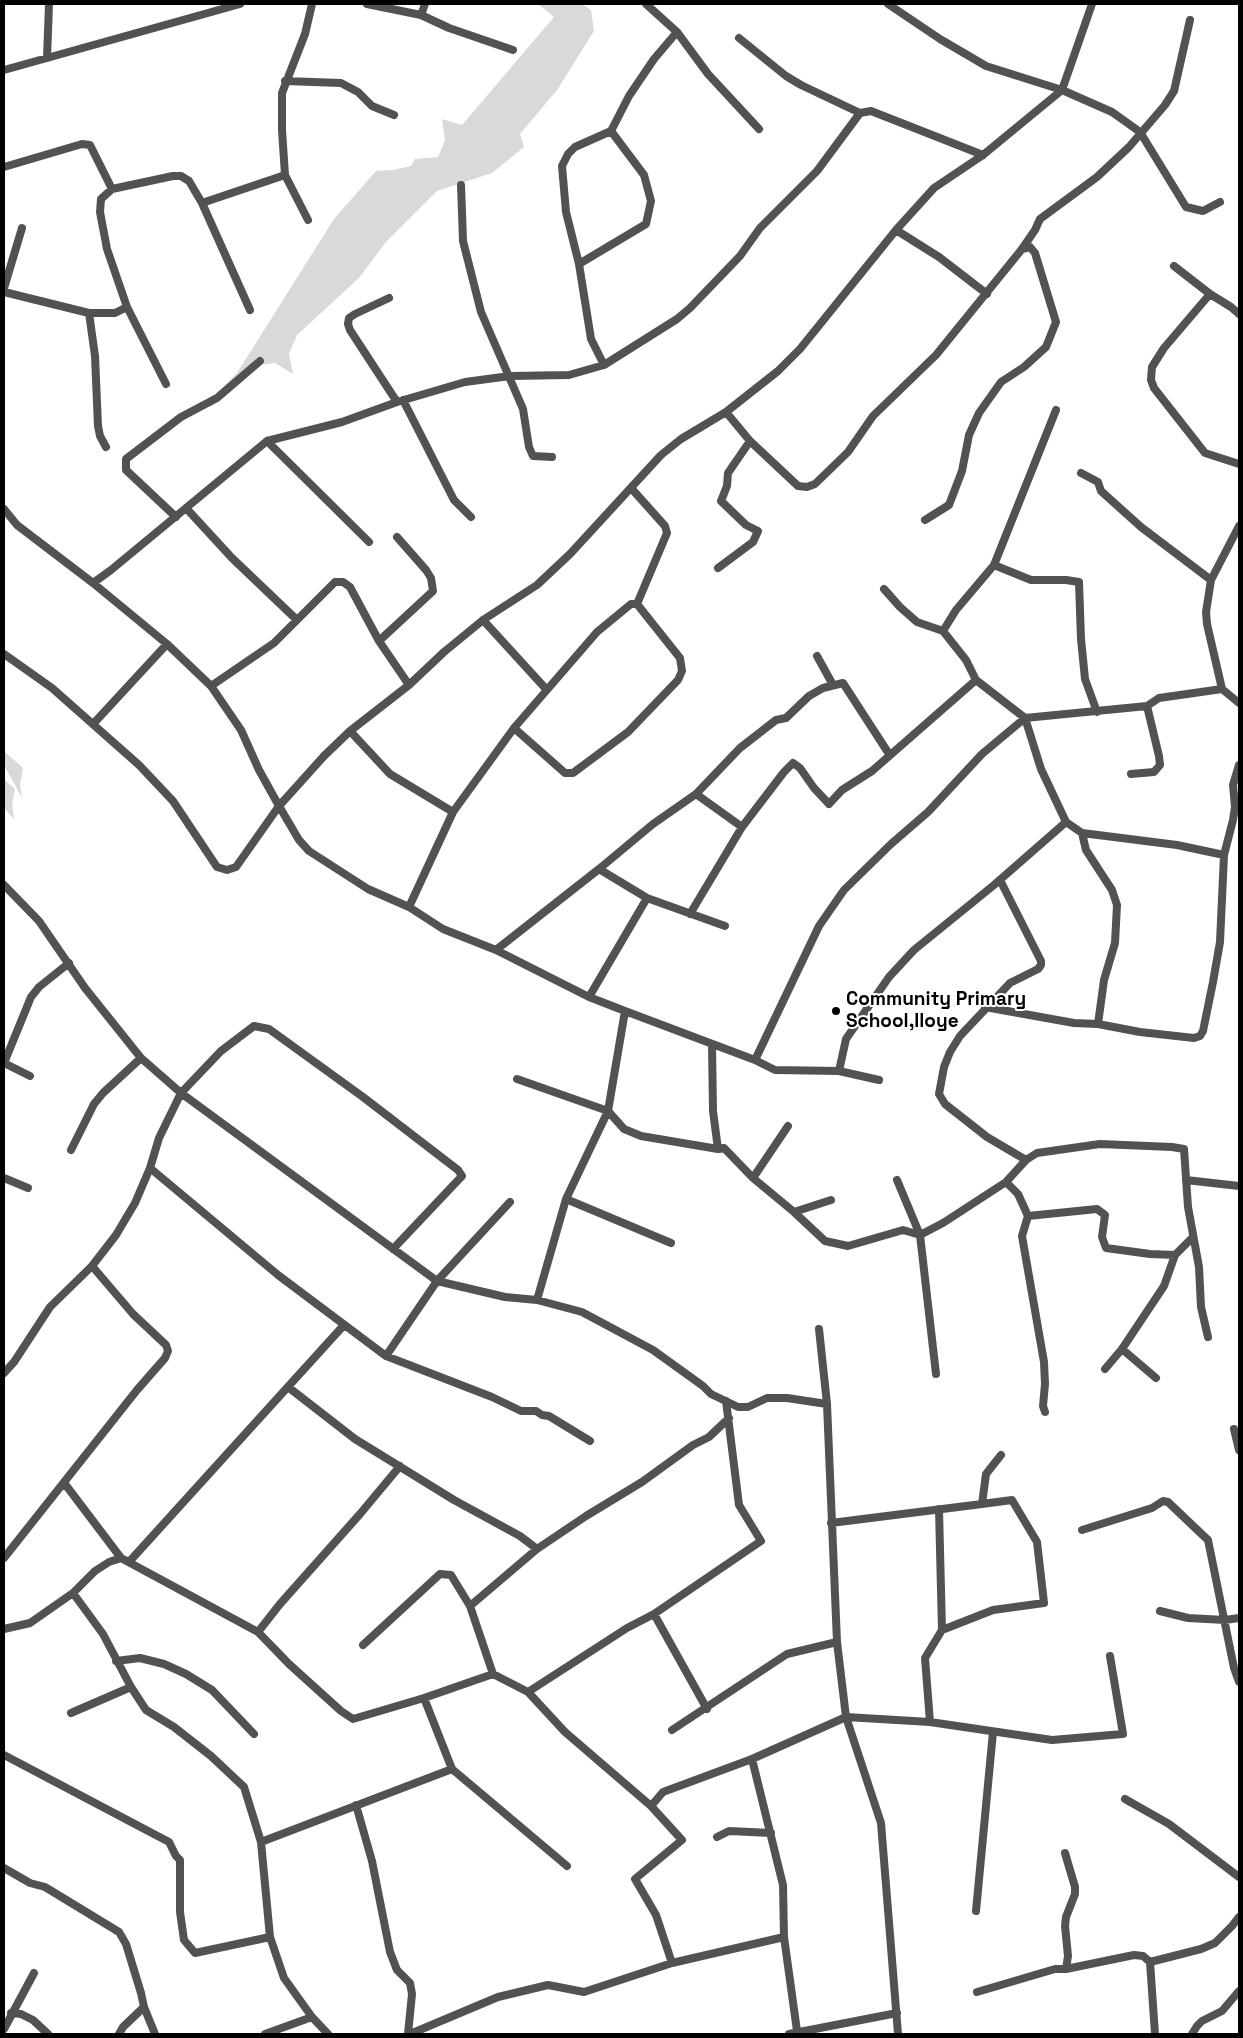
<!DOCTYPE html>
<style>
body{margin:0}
#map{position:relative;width:1243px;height:2038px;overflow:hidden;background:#fff;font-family:"Space Grotesk",sans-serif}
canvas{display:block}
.frame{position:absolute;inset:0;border:5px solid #000;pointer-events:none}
</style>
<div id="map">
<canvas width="1243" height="2038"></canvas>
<div class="frame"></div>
</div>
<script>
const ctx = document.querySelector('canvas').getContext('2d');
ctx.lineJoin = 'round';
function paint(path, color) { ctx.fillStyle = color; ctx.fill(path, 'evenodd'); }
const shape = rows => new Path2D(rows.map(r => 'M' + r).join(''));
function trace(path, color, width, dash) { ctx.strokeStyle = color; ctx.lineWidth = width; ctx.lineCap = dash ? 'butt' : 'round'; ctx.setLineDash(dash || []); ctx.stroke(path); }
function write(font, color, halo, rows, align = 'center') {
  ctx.font = font + ' "Space Grotesk",sans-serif'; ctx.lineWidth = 4; ctx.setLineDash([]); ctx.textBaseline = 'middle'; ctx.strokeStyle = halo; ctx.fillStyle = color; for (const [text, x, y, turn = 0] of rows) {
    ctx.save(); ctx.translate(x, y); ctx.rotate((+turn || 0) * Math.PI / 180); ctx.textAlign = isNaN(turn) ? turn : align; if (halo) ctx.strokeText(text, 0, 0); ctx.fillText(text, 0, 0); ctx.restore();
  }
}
paint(shape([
 [538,4,582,4,591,10,594,31,557,90,520,134,524,147,492,173,437,191,386,242,359,278,297,335,289,354,293,374,275,363,253,366,211,407,217,393,237,373,334,219,376,171,394,170,411,166,415,159,438,157,445,140,442,119,462,125,554,17],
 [4,751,23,768,20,784,22,798,4,765],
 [4,779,15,789,12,805,14,819,4,808]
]), '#d9d9d9');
trace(shape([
 [367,4,421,15,449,28,513,50],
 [646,4,677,32,708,74,759,129],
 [888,4,940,39,986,66,1062,90,1112,112,1140,132,1186,207,1203,211,1220,202],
 [421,15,425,4],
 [739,38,786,76,801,85,860,113,871,111,983,155],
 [47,58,49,4],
 [4,70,240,4],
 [285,81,341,83,358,92,372,106,394,115],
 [4,167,82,144,90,145,112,189,173,176,181,176,189,181,202,203,250,310],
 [461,185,463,241,481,312,523,409,529,447,533,456,552,457],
 [112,189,101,199,100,212,107,249,127,307,166,384],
 [202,203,285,175],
 [308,220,285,175,282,130,282,93,305,34,312,4],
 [896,230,939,257,987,294],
 [579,264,646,224,651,201,644,175,611,131],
 [1174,266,1210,294,1231,307,1239,314],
 [4,288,22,228],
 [4,292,89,313,115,313,127,307],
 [1210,294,1164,348,1152,367,1151,380,1154,388,1205,453,1239,464],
 [389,298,355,314,349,318,348,324,350,330,397,402],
 [89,313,95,356,98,426,100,436,106,447],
 [604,365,591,339,579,264,566,212,562,166,568,154,575,147,611,131,629,96,654,59,677,32],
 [403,400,454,500,471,517],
 [726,412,750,441,798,486,807,487,815,484,848,452,873,416,936,355,1022,249,1035,230,1040,219,1097,177,1129,147,1165,105,1174,91,1190,20],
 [267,441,369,542],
 [1081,473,1098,482,1101,491,1141,527,1211,580],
 [631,488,665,526,667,533,637,604],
 [186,508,232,558,297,620],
 [4,509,17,525,93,583,167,644,211,686,241,730,259,770,279,806,299,840,309,851,368,889,409,907,443,929,496,950,589,997,625,1011,755,1060,775,1070,839,1071,879,1080],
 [176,517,126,470,126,459,181,417,217,398,260,361],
 [925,520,949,505,962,471,969,435,979,413,1001,382,1024,367,1046,347,1056,322,1035,253,1030,247,1022,249],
 [1239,526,1211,580,1206,612,1207,624,1222,689,1239,703],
 [994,565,1031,580,1066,580,1079,582,1081,639,1085,679,1097,712],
 [718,568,753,542,758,531,746,525,721,501,727,486,728,473,750,441],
 [93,583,111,570,267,441,342,422,397,402,465,382,510,376,569,375,604,365,677,319,690,308,740,256,760,228,817,171,860,113],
 [884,589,900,607,917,622,943,631,956,610,994,565,1056,410],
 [483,620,546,689],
 [943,631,966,660,976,680,1025,718,1041,769,1066,822,1082,833,1177,845,1224,855],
 [379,641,433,591,431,578,426,570,397,537],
 [4,654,52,688,139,765,173,801,217,867,227,870,236,867,279,806,324,756,350,731,409,685,444,652,483,620,537,585,570,554,661,455,681,439,726,412,778,371,800,349,896,230,934,188,983,155,1062,90,1092,4],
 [817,656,833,685],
 [211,686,274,643,335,582,343,582,350,587,379,641,409,685],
 [94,723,167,644],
 [514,728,565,773,573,773,628,732,678,680,682,671,680,658,637,604],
 [350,731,390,774,453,812],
 [1131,774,1154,772,1160,765,1159,756,1147,706],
 [696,794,742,827],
 [1082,833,1086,850,1112,890,1117,905,1115,943,1104,980,1098,1024],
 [599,869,647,898,725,926],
 [1000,880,1041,961,1041,965,1038,969,1010,983,960,1036,950,1052,944,1067,939,1094,945,1104,987,1137,1026,1160],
 [4,885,39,921,85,988,141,1058,181,1093,437,1281,505,1297,537,1300,582,1312,653,1350,703,1386,711,1394,738,1407,748,1407,767,1398,787,1398,827,1404],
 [409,907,453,812,514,728,597,632,631,604,637,604],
 [690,914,742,827,784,772,793,763,800,768,814,788,829,804,842,790,872,771,976,680],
 [496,950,599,869,653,824,696,794,740,748,776,720,786,718,809,696,823,688,843,683,889,754],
 [589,997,647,898],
 [985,1007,1074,1023,1098,1024,1140,1032,1194,1038,1200,1036,1203,1031,1213,982,1220,942,1224,855,1233,820,1235,807,1233,785,1239,765],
 [712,1045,713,1111,718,1149,724,1148,753,1178,794,1212,825,1241,848,1246,903,1230,920,1235,943,1223,1006,1182,1026,1160,1037,1153,1100,1144,1172,1147,1184,1149,1188,1207,1199,1267,1201,1307,1208,1337],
 [755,1060,819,926,844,890,891,844,928,812,982,754,1025,718,1147,706,1159,698,1222,689],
 [4,1063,31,997,39,987,69,963],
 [4,1063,30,1076],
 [839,1071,846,1039,889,977,914,950,994,885,1066,822],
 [517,1079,608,1111,624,1129,641,1136,718,1149],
 [71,1150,94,1104,103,1093,141,1058],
 [150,1168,278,1275,386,1356,492,1397,521,1411,536,1411,542,1415,549,1416,590,1441],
 [4,1178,28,1188],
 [753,1178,788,1126],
 [897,1180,920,1235,936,1374],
 [1186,1180,1239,1186],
 [1006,1182,1018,1194,1028,1216,1022,1236,1044,1362,1045,1384,1043,1406,1045,1412],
 [566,1199,671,1243],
 [794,1212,831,1200],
 [1028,1216,1097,1209,1105,1215,1102,1237,1106,1248,1150,1254,1175,1255,1192,1238],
 [537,1300,566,1199,608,1111,625,1011],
 [819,1329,827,1404,837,1642,846,1717,881,1823,898,2034],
 [1122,1349,1156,1378],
 [386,1356,437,1281,510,1202],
 [1105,1369,1122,1349,1164,1286,1175,1255],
 [4,1373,14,1362,50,1307,92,1266,116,1235,135,1203,150,1168,159,1138,181,1093,221,1051,254,1026,269,1029,363,1097,458,1170,462,1176,393,1249],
 [288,1387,355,1439,454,1500,520,1536,537,1549],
 [1234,1429,1239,1450],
 [65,1484,121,1558],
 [939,1509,942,1630],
 [831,1523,982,1504,986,1474,1001,1455],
 [1082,1530,1152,1508,1163,1501,1168,1502,1190,1523,1208,1540,1234,1668,1239,1682],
 [4,1558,137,1390,165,1358,168,1351,166,1345,133,1314,92,1266],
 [129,1562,344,1325],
 [73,1593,103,1634,131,1687,146,1710,174,1727,211,1756,244,1787,261,1842,270,1937,284,1978,312,2017,328,2034],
 [1160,1611,1188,1618,1225,1620,1239,1618],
 [654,1614,707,1709],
 [4,1629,30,1623,73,1593,95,1571,109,1562,121,1558,258,1632,289,1664,341,1711,353,1719,424,1698,493,1674,528,1692,565,1732,651,1806,663,1792,752,1759,846,1717,930,1722,925,1658,942,1630,993,1610,1044,1603,1037,1542,1012,1500,982,1504],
 [258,1632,280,1604,360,1514,400,1466],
 [363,1645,440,1574,451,1575,470,1606],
 [116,1661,140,1658,164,1664,186,1674,212,1690,254,1734],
 [493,1674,470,1606,537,1549,586,1516,642,1482,693,1445,709,1437,729,1418],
 [528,1692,627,1628,654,1614,761,1541,739,1505,726,1401],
 [424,1698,452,1769,567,1866],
 [71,1713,131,1687],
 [930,1722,1052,1740,1123,1734,1110,1656],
 [672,1730,787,1654,837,1642],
 [4,1755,169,1842,176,1856,180,1860,180,1912,184,1940,195,1953,270,1937],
 [752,1759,783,1885,784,1937,797,2031],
 [1125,1799,1169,1824,1239,1877],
 [356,1805,372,1861,390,1952,397,1970,410,1983,412,1994,408,2034],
 [651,1806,682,1840,635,1879,656,1915,672,1963],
 [717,1837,729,1831,771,1833],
 [261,1842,452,1769],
 [1065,1853,1075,1887,1075,1894,1066,1917,1065,1926,1068,1956,1066,1969],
 [4,1868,30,1883,45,1887,119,1932,126,1944,141,1993,144,2007,155,2034],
 [976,1911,993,1732],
 [1150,1962,1155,2034],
 [977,1992,1055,1969,1066,1969,1134,1955,1143,1956,1150,1962,1201,1949,1215,1943,1232,1926,1239,1917],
 [11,2013,21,2014,33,2020,48,2034],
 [4,2029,34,1973],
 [119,2034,123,2027,144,2007],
 [265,2034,312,2017],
 [410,2034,498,1997,548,1985,584,1992,672,1963,784,1937],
 [789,2034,897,2013],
 [1192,2034,1197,2026,1202,2021,1222,2011,1239,1991]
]), '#525252', 8);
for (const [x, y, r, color] of [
 [836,1011,5,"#000"]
]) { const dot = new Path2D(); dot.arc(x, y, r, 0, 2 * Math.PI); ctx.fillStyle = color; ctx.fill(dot); trace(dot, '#fff', 2); }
write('bold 19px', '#000', '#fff', [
 ["Community Primary",846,1000],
 ["School,Iloye",846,1022]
], 'left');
</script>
